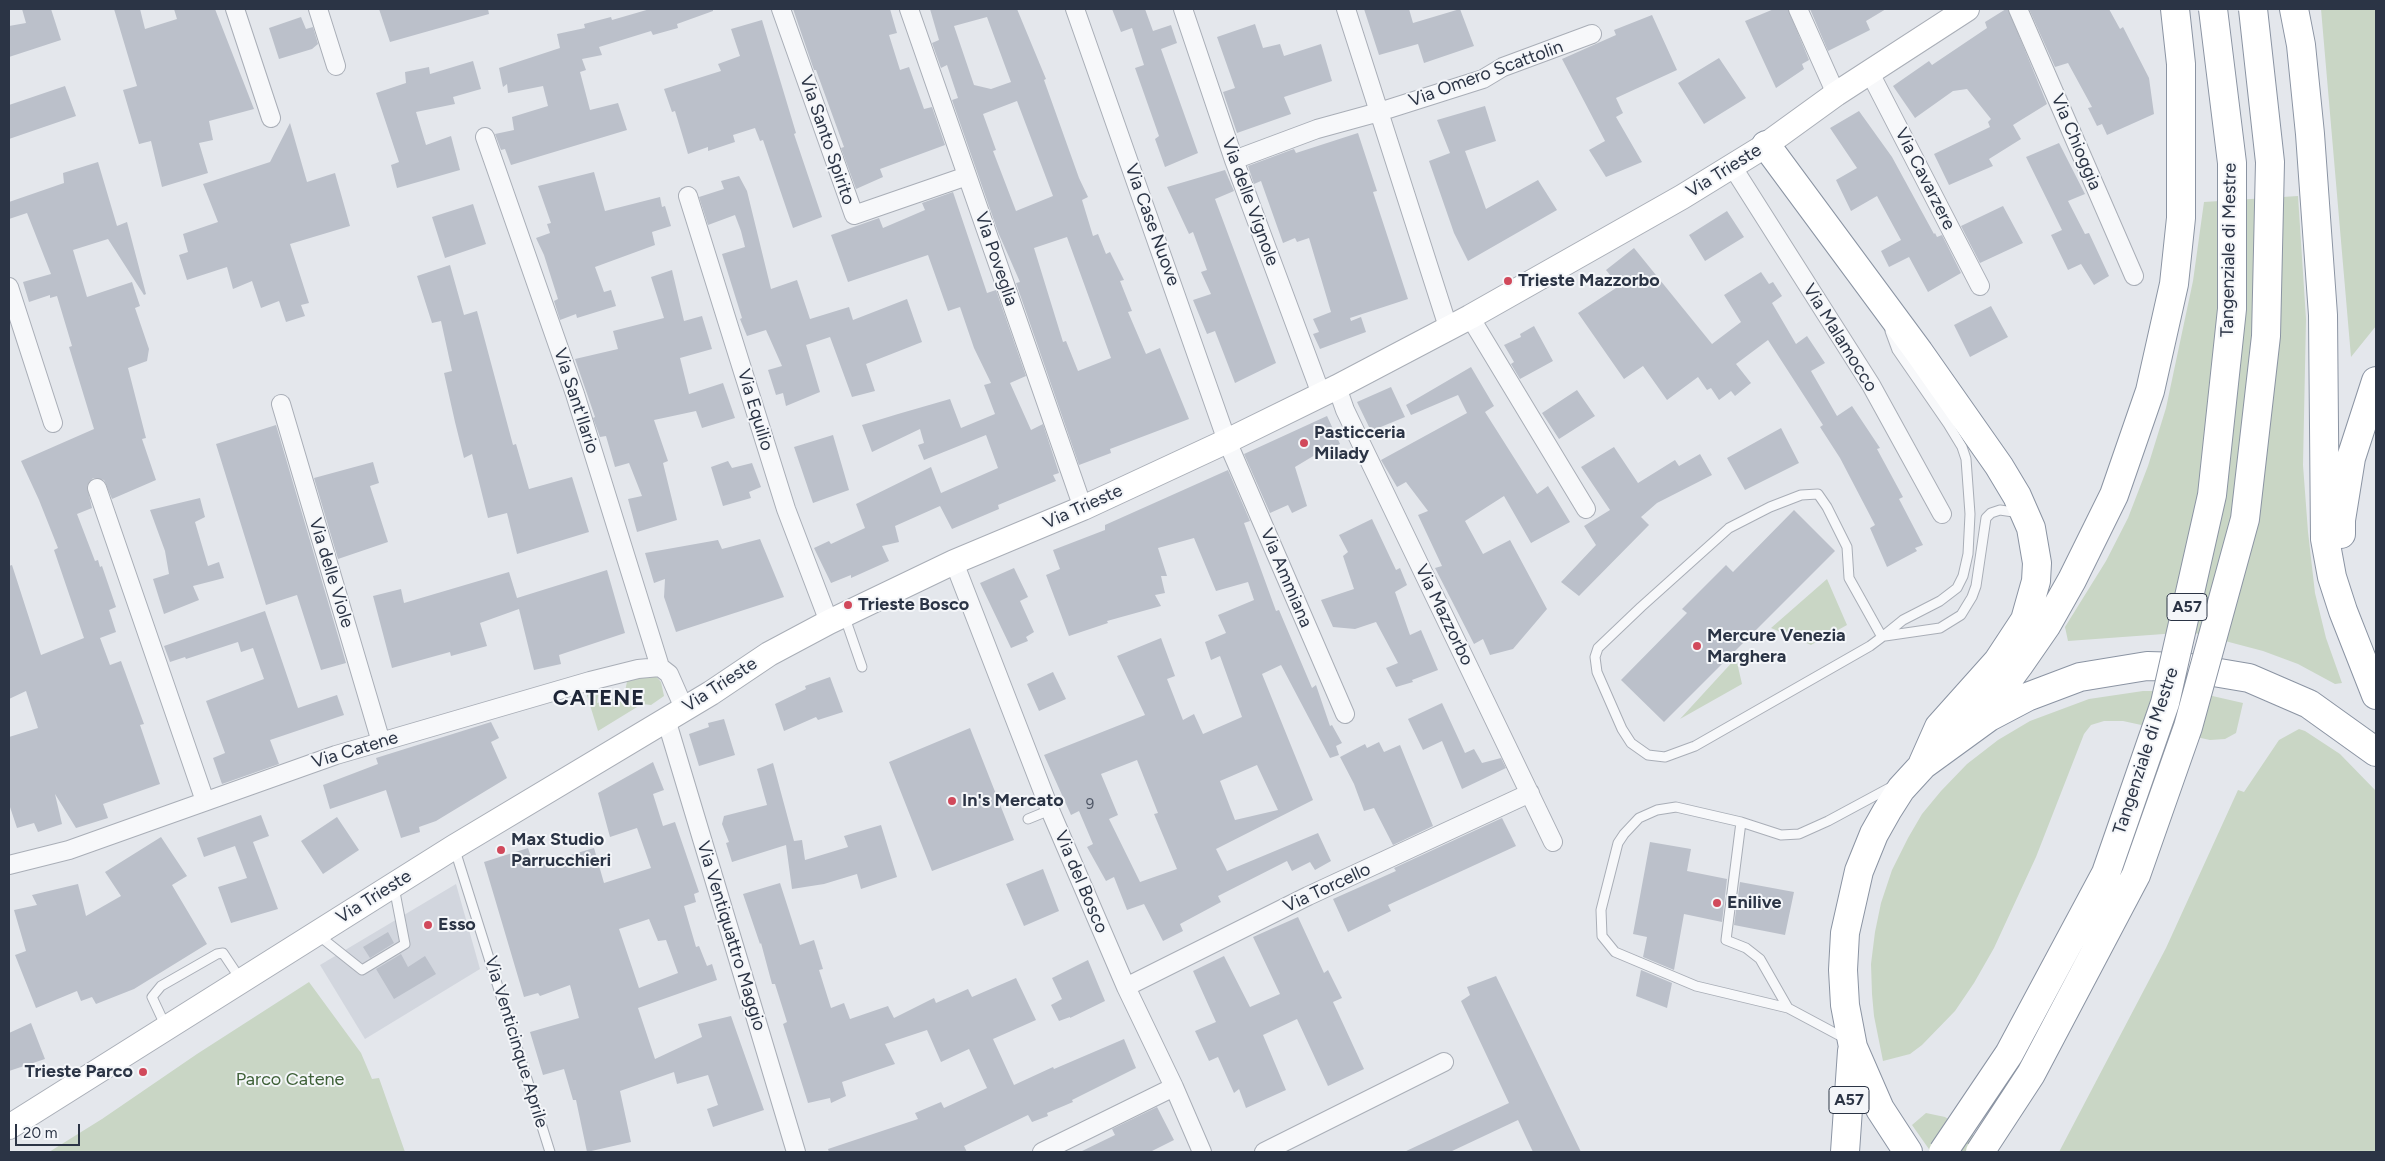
<!DOCTYPE html>
<style>
body{margin:0}
#map{position:relative;width:2385px;height:1161px;overflow:hidden;background:#e4e7ec;font-family:Figtree,sans-serif}
canvas{display:block}
.frame{position:absolute;inset:0;border:10px solid #2b3445;pointer-events:none}
.scale{position:absolute;left:15px;top:1124px;width:65px;height:22px;box-sizing:border-box;border:2px solid #2b3445;border-top:0;padding-left:6px;font-size:15px;line-height:18px;white-space:nowrap;color:#2b3445;-webkit-text-stroke:4px #f4f6f9;paint-order:stroke}
</style>
<div id="map">
<canvas width="2385" height="1161"></canvas>
<div class="frame"></div>
<div class="scale">20 m</div>
</div>
<script>
const ctx = document.querySelector('canvas').getContext('2d');
ctx.lineJoin = 'round';
function paint(path, color) { ctx.fillStyle = color; ctx.fill(path, 'evenodd'); }
const shape = rows => new Path2D(rows.map(r => 'M' + r).join(''));
function trace(path, color, width, dash) { ctx.strokeStyle = color; ctx.lineWidth = width; ctx.lineCap = dash ? 'butt' : 'round'; ctx.setLineDash(dash || []); ctx.stroke(path); }
function write(font, color, halo, rows, align = 'center') {
  ctx.font = font + ' Figtree,sans-serif'; ctx.lineWidth = 4; ctx.setLineDash([]); ctx.textBaseline = 'middle'; ctx.strokeStyle = halo; ctx.fillStyle = color; for (const [text, x, y, turn = 0] of rows) {
    ctx.save(); ctx.translate(x, y); ctx.rotate((+turn || 0) * Math.PI / 180); ctx.textAlign = isNaN(turn) ? turn : align; if (halo) ctx.strokeText(text, 0, 0); ctx.fillText(text, 0, 0); ctx.restore();
  }
}
paint(shape([
 [456,884,480,969,365,1039,320,965]
]), '#d2d6de');
paint(shape([
 [2321,9,2376,9,2376,326,2351,357],
 [2298,196,2306,319,2303,465,2308,532,2315,593,2326,638,2342,683,2335,684,2298,664,2263,651,2191,632,2068,641,2065,627,2106,561,2128,518,2148,466,2166,408,2193,281,2204,202],
 [1827,579,1847,625,1811,645,1771,628],
 [1736,658,1742,684,1680,719],
 [654,674,661,682,664,696,651,705,642,704,598,731,585,689,600,685,597,703,624,696,628,677],
 [2143,691,2177,691,2208,695,2243,703,2236,733,2225,739,2210,740,2123,721,2104,721,2091,725,2084,734,2036,857,1994,948,1974,983,1955,1011,1922,1045,1910,1054,1883,1061,1874,1016,1872,994,1871,964,1875,932,1881,903,1892,870,1908,838,1922,814,1941,791,1967,764,1998,740,2030,721,2089,699],
 [2299,729,2305,731,2340,754,2376,791,2376,1152,2059,1152,2166,948,2238,790,2244,792,2279,740],
 [309,982,361,1053,372,1079,379,1078,405,1152,49,1152,102,1119,197,1054],
 [1926,1113,1945,1117,2000,1152,1931,1152,1912,1125]
]), '#c9d6c5');
paint(shape([
 [22,9,51,9,61,40,9,57,9,26,26,23],
 [114,9,140,9,145,29,177,19,174,9,215,9,254,109,209,121,213,140,199,143,208,173,162,187,151,141,139,144,123,90,137,86],
 [379,9,488,9,489,14,390,42],
 [650,9,713,9,713,11,677,24,678,28,653,35,651,31,599,47,602,55,582,59,586,70,580,72,590,110,618,103,627,130,511,165,505,149,501,150,495,134,514,130,512,117,548,106,543,86,508,93,507,84,503,87,499,68,560,48,557,34,585,28,584,24,611,17,612,20],
 [793,9,890,9,897,33,889,35,900,70,909,67,924,109,932,107,945,145,880,169,883,177,856,189,841,148,844,147,816,70,814,70],
 [930,9,1017,9,1046,79,1044,80,1079,178,1088,197,1082,200,1093,236,1098,234,1106,254,1110,252,1124,280,1120,281,1132,311,1128,312,1146,354,1160,348,1189,419,1110,449,1111,453,1079,465,1016,283,1020,282,998,232,952,100,958,98,947,65,941,68,932,43,939,40],
 [987,17,1011,82,991,89,974,85,954,26],
 [1017,101,1053,196,1016,211,993,151,996,150,983,114],
 [1067,237,1111,358,1078,371,1066,341,1063,342,1034,248],
 [1112,9,1145,9,1153,31,1171,25,1177,43,1161,49,1198,153,1165,167,1155,139,1159,136,1135,68,1144,65,1132,28,1121,32],
 [1364,9,1409,9,1413,23,1460,9,1474,46,1424,63,1418,44,1379,55],
 [1774,9,1788,9,1809,60,1802,64,1804,69,1776,88,1745,21],
 [1810,9,1886,9,1866,21,1870,30,1828,51],
 [2006,9,2008,9,2047,104,2013,125,2021,139,1989,159,1993,166,1949,185,1934,154,1990,127,1988,122,1991,119,1967,89,1953,91,1915,118,1893,86,1929,61,1932,65,1987,28,1985,22],
 [2029,9,2109,9,2120,29,2123,27,2149,78,2154,114,2107,135,2102,124,2097,126,2088,108,2092,107,2068,63,2055,67],
 [1652,15,1677,70,1616,98,1623,113,1616,117,1642,162,1606,177,1589,150,1605,141,1562,59,1616,35,1614,30],
 [301,17,306,29,313,27,318,44,312,49,279,59,269,28],
 [762,20,796,133,794,134,822,217,793,228,763,140,760,141,755,128,733,135,735,142,708,151,708,147,688,154,675,111,672,112,664,89,721,71,718,64,740,56,731,29],
 [1255,24,1263,48,1280,44,1284,56,1321,44,1332,81,1284,97,1291,114,1237,133,1223,92,1235,88,1217,37],
 [1719,58,1746,98,1704,124,1678,83],
 [473,61,481,89,453,97,455,104,416,112,426,145,451,136,460,170,397,188,391,165,399,162,376,93,406,83,405,72,429,67,430,74],
 [65,86,76,116,9,139,9,105],
 [1485,106,1496,141,1465,151,1486,209,1538,180,1557,210,1468,261,1454,233,1429,161,1450,153,1437,120],
 [1859,111,1892,157,1934,234,1935,233,1937,237,1942,235,1961,273,1928,292,1909,257,1889,267,1881,251,1901,240,1877,196,1851,211,1836,180,1857,168,1830,128],
 [290,123,307,182,335,173,350,226,290,244,309,303,301,305,305,316,286,322,279,301,261,308,252,281,233,289,227,267,187,280,179,255,188,252,183,234,218,222,203,184,270,162],
 [1358,133,1377,191,1373,192,1408,299,1350,318,1351,321,1361,317,1366,332,1320,349,1313,334,1319,332,1313,319,1331,312,1309,238,1297,242,1295,238,1283,243,1261,181,1254,184,1248,166,1291,150,1294,149,1296,153],
 [2059,143,2085,194,2068,201,2085,234,2089,233,2109,276,2094,285,2081,264,2068,270,2051,235,2062,230,2026,157],
 [98,162,117,226,127,222,146,294,144,295,108,239,73,250,87,297,132,282,140,306,135,308,149,349,147,361,128,368,146,438,142,439,156,480,112,499,104,480,93,478,87,486,92,508,77,514,95,561,98,560,100,567,102,566,116,607,109,610,116,632,100,638,110,665,121,661,144,724,140,725,160,784,103,804,108,818,76,828,55,794,62,824,38,832,34,823,17,828,9,804,9,737,38,728,26,691,9,699,9,566,12,565,41,655,84,638,54,550,58,548,39,500,21,461,94,429,69,347,72,346,57,296,50,298,50,295,29,302,23,282,51,274,27,213,9,219,9,202,64,183,63,173],
 [1225,170,1234,191,1215,199,1276,363,1235,383,1215,331,1207,334,1193,300,1211,294,1201,272,1207,270,1193,232,1189,234,1167,187],
 [594,172,605,211,660,197,662,207,665,206,671,226,652,232,655,245,595,267,604,292,611,290,616,306,577,318,576,314,560,320,554,301,558,299,544,255,536,238,550,233,547,224,551,223,538,186],
 [739,176,747,191,771,289,797,280,810,319,849,307,853,320,907,299,922,342,866,364,875,391,852,397,830,337,806,345,820,392,786,406,783,393,776,395,768,370,782,366,766,330,747,336,740,319,742,318,722,254,745,247,741,231,735,215,708,225,699,197,724,189,721,181],
 [953,192,987,293,996,290,1026,376,1010,383,1031,430,1043,424,1059,473,1053,475,1056,481,998,505,999,509,952,529,940,506,895,526,899,542,882,546,889,561,851,578,851,575,831,583,814,548,829,541,831,544,865,528,856,504,931,467,941,493,998,468,986,435,924,460,918,445,924,443,920,429,872,452,862,425,898,414,950,399,961,428,995,414,984,385,991,383,974,348,960,307,948,311,928,255,848,282,831,235,879,218,883,228,925,210,922,203],
 [473,204,486,244,445,258,432,217],
 [2003,206,2023,243,1980,263,1961,226],
 [1727,211,1744,237,1705,261,1689,235],
 [1634,248,1712,344,1741,322,1724,295,1761,272,1769,284,1773,282,1782,296,1772,303,1796,344,1807,336,1825,363,1811,371,1837,416,1852,406,1880,448,1877,449,1903,497,1899,499,1923,545,1915,548,1917,551,1887,567,1870,528,1875,525,1840,458,1820,427,1823,425,1768,340,1736,364,1751,383,1735,396,1731,391,1719,400,1711,388,1707,390,1698,377,1667,400,1643,366,1624,379,1578,313,1619,286,1606,270],
 [450,265,464,315,477,311,513,445,516,444,529,489,572,477,589,532,517,554,507,513,488,518,472,454,464,458,455,422,444,373,452,371,441,321,432,323,417,276],
 [672,270,684,321,702,316,712,349,680,358,689,394,723,383,735,418,702,428,696,411,654,420,668,461,663,463,677,520,637,532,628,499,642,496,629,463,615,467,606,436,600,437,593,418,595,417,575,359,618,349,613,331,664,318,651,277],
 [1991,306,2008,337,1970,357,1954,325],
 [1534,326,1553,361,1520,379,1511,364,1514,362,1504,345,1521,337,1520,334],
 [1471,367,1494,406,1485,412,1537,494,1548,486,1570,522,1531,543,1504,496,1465,521,1483,554,1510,540,1547,609,1513,649,1490,655,1483,639,1474,644,1435,568,1442,566,1418,515,1428,511,1406,482,1397,487,1381,460,1467,413,1458,395,1411,415,1406,405],
 [1391,387,1405,417,1371,431,1357,402],
 [1577,390,1595,416,1559,439,1542,413],
 [1327,416,1340,444,1315,455,1295,467,1307,506,1292,513,1288,505,1270,513,1244,454],
 [276,425,346,663,321,670,297,595,266,605,216,444],
 [1781,428,1799,463,1745,490,1727,458],
 [833,435,849,490,813,503,794,447],
 [1614,447,1638,483,1675,460,1679,466,1700,454,1712,475,1657,503,1641,517,1649,525,1579,596,1561,582,1596,545,1584,526,1610,510,1581,467],
 [728,461,732,468,752,463,761,487,749,492,751,498,723,506,711,467],
 [373,462,379,483,370,486,388,542,338,559,314,478],
 [1228,470,1250,521,1244,523,1276,611,1279,610,1312,688,1316,685,1330,726,1332,725,1342,743,1336,746,1339,755,1330,758,1281,665,1262,674,1313,800,1216,849,1227,871,1318,833,1331,861,1315,870,1310,862,1292,871,1287,861,1218,896,1221,902,1180,924,1183,931,1163,941,1144,904,1127,910,1114,877,1106,881,1087,847,1093,844,1079,811,1071,815,1044,755,1145,715,1117,656,1161,638,1175,676,1167,679,1183,720,1194,714,1203,734,1242,717,1220,656,1211,660,1205,642,1226,633,1218,615,1254,600,1248,582,1216,591,1194,538,1158,548,1167,576,1161,576,1165,593,1155,595,1161,606,1107,621,1108,623,1069,636,1046,575,1060,569,1053,550,1105,530,1105,525],
 [1137,760,1158,813,1154,814,1177,869,1140,882,1109,819,1118,815,1101,774],
 [1257,765,1278,810,1235,820,1220,781],
 [200,498,205,517,195,522,208,566,219,562,224,578,193,586,199,600,164,614,153,579,169,574,165,551,150,510],
 [1794,510,1835,551,1664,722,1621,680,1687,613,1682,609,1726,565,1733,572],
 [1372,519,1396,570,1400,568,1407,585,1395,592,1410,635,1421,630,1438,670,1412,680,1413,682,1396,687,1386,668,1398,663,1376,622,1355,629,1333,627,1321,600,1354,589,1343,556,1348,552,1339,535],
 [760,539,784,597,676,632,664,597,665,579,654,583,645,553,718,540,722,549],
 [1014,568,1028,597,1020,601,1034,632,1026,637,1028,641,1011,648,980,583],
 [607,570,625,633,559,655,561,664,534,670,519,609,480,623,487,646,451,656,450,652,392,668,373,596,401,589,404,603,509,572,517,598],
 [265,611,298,708,337,695,344,715,270,740,279,764,222,784,213,758,225,753,206,701,264,679,253,648,241,652,238,642,186,659,185,657,170,662,164,646],
 [1053,672,1066,699,1039,711,1027,684],
 [830,677,843,712,818,720,816,717,784,731,775,704,806,689,805,686],
 [1442,703,1465,753,1474,749,1482,763,1501,758,1506,768,1462,789,1442,741,1423,750,1408,719],
 [724,719,735,755,699,766,689,734,709,727,708,723],
 [491,722,499,738,491,742,507,778,436,821,419,827,420,832,401,838,386,790,330,809,323,785,378,764,376,758],
 [970,728,1014,840,932,871,889,762],
 [1379,742,1384,752,1400,745,1433,826,1393,845,1374,808,1364,811,1354,784,1340,757,1365,744,1367,748],
 [653,762,664,790,653,794,663,826,675,822,699,892,694,894,696,902,684,906,696,947,699,946,707,966,712,964,717,980,638,1008,655,1059,702,1037,698,1024,731,1016,764,1110,713,1127,707,1109,718,1105,708,1075,677,1084,674,1072,620,1091,631,1142,587,1152,576,1100,573,1100,564,1069,543,1075,530,1032,579,1018,570,985,540,996,538,993,524,997,484,862,528,848,534,866,594,848,604,883,651,868,637,828,610,837,598,793],
 [649,919,658,941,666,940,678,973,639,988,619,929],
 [773,763,794,841,802,840,805,860,848,847,844,836,881,825,897,877,861,889,857,874,824,884,792,889,786,845,732,862,726,843,729,842,722,824,724,816,767,805,757,769],
 [261,815,269,836,253,842,278,909,231,923,218,887,247,878,235,846,204,857,197,838],
 [337,817,359,850,323,874,301,841],
 [1502,818,1516,846,1388,905,1391,911,1348,932,1333,899,1396,871,1394,868],
 [161,837,187,876,172,885,207,944,134,989,96,1004,92,997,81,1001,77,991,36,1008,15,955,26,951,14,910,37,905,32,895,78,884,86,916,121,896,105,872],
 [1650,842,1691,849,1687,871,1727,879,1722,922,1684,914,1674,970,1643,957,1647,937,1633,934],
 [1043,869,1059,911,1024,926,1006,884],
 [1740,882,1794,892,1785,935,1734,925],
 [780,883,800,945,814,940,823,969,819,970,831,1008,844,1003,850,1019,888,1006,894,1018,934,998,936,1003,968,989,972,997,1016,978,1036,1020,993,1039,1014,1085,1053,1067,1054,1069,1124,1039,1136,1068,1072,1100,1073,1102,1047,1113,1048,1116,1032,1122,1028,1115,964,1146,967,1152,829,1152,828,1149,918,1119,915,1113,941,1102,944,1108,987,1088,969,1049,941,1062,927,1030,885,1044,895,1064,842,1082,846,1096,831,1103,830,1098,808,1103,783,1024,787,1022,775,984,772,984,761,943,760,944,743,894],
 [1298,917,1324,973,1328,970,1342,998,1333,1002,1364,1069,1328,1086,1297,1019,1263,1035,1286,1090,1246,1108,1239,1089,1234,1093,1218,1057,1209,1061,1195,1031,1216,1022,1193,971,1224,956,1250,1007,1280,994,1253,937],
 [388,932,394,943,370,958,363,947],
 [401,954,408,967,425,956,436,974,394,999,376,969],
 [1088,960,1105,1001,1070,1018,1070,1017,1059,1021,1051,1005,1062,999,1052,978],
 [1641,970,1672,983,1667,1008,1636,996],
 [1496,976,1581,1152,1533,1152,1518,1120,1450,1152,1404,1152,1509,1103,1461,1001,1470,995,1467,987],
 [31,1023,45,1059,9,1071,9,1033],
 [1157,1107,1174,1140,1150,1152,1080,1152,1115,1135,1112,1129]
]), '#bbc0ca');
const lane = shape([
 [844,615,862,667],
 [1885,636,1940,628,1961,615,1972,597,1976,586,1986,518,1991,513,2000,510,2020,513],
 [1882,637,1849,578,1847,547,1827,507,1818,494,1801,495,1770,507,1729,528,1641,607,1598,648,1595,657,1597,672,1622,729,1631,743,1648,755,1665,757,1695,746,1870,646,1882,637,1903,620,1940,601,1957,588,1963,576,1968,554,1970,514,1966,459,1962,447,1948,424,1897,350,1890,331],
 [1028,819,1050,810],
 [1741,822,1676,807,1657,810,1639,818,1624,834,1618,843,1601,910,1602,936,1615,952,1696,986,1788,1008],
 [454,847,550,1152],
 [318,935,362,970,405,944,394,887],
 [166,1027,152,997,161,986,217,954,223,953,241,980],
 [1846,1039,1788,1008,1760,959,1746,948,1726,940,1741,822,1781,835,1799,834,1828,821,1893,786]
]);
const street = shape([
 [235,9,271,118],
 [318,9,336,66],
 [781,9,854,215,967,176],
 [909,9,1083,508],
 [1075,9,1227,441,1345,714],
 [1183,9,1234,160,1321,394],
 [1346,9,1448,327],
 [1798,9,1836,94],
 [2018,9,2134,276],
 [1870,73,1980,286],
 [485,137,575,394,660,667],
 [1234,160,1317,129,1379,112,1483,79,1503,67,1592,34],
 [1732,166,1871,385,1942,514],
 [688,196,786,509,829,622],
 [9,287,53,423],
 [1470,317,1586,509],
 [1337,387,1345,410,1553,842],
 [281,404,381,742],
 [97,488,205,801],
 [954,562,1050,810,1126,987,1174,1087,1202,1152],
 [666,719,796,1152],
 [9,865,69,850,336,755,590,681,638,669,660,667,669,674,684,708],
 [1126,987,1308,896,1530,793],
 [1042,1152,1174,1087],
 [1264,1152,1444,1062]
]);
const secondary = shape([
 [9,1127,454,847,711,693,769,654,829,622,954,562,1083,508,1227,441,1337,387,1470,317,1682,197,1760,149,1836,94,1967,9]
]);
const highway = shape([
 [2294,9,2301,45,2310,134,2323,315,2325,539,2332,577,2343,611,2376,695],
 [1766,145,1919,352,1999,466,2017,496,2031,528,2037,563,2036,581,2025,620,1998,661,1939,727,1923,763],
 [2341,534,2341,520,2351,458,2376,381],
 [1971,719,2008,680,2019,665,2046,626,2072,580,2114,495,2150,391,2174,284,2181,218,2181,64,2175,9],
 [1845,1152,1852,1051],
 [1908,1152,1880,1109,1853,1047,1845,1005,1843,970,1845,933,1859,871,1874,834,1887,811,1901,789,1923,765,1989,717,2027,697,2080,677,2147,666,2184,667,2249,678,2309,704,2376,752]
]);
trace(lane, '#a9aeb7', 11);
trace(street, '#a9aeb7', 20);
trace(secondary, '#a9aeb7', 26);
trace(highway, '#8b94a3', 30);
trace(lane, '#f7f8fa', 9);
trace(street, '#f7f8fa', 18);
trace(secondary, '#fff', 24);
trace(highway, '#fff', 28);
const highwayBridge = shape([
 [1943,1152,2009,1054,2106,873,2165,703,2212,495,2232,309,2232,163,2213,9],
 [1980,1152,2031,1074,2136,875,2188,727,2245,519,2266,336,2270,162,2253,9]
]);
trace(highwayBridge, '#8b94a3', 30, []);
trace(highwayBridge, '#fff', 28);
for (const [x, y, r, color] of [
 [1508,281,5,"#d1495b"],
 [1304,443,5,"#d1495b"],
 [848,605,5,"#d1495b"],
 [1697,646,5,"#d1495b"],
 [952,801,5,"#d1495b"],
 [501,850,5,"#d1495b"],
 [1717,903,5,"#d1495b"],
 [428,925,5,"#d1495b"],
 [143,1072,5,"#d1495b"]
]) { const dot = new Path2D(); dot.arc(x, y, r, 0, 2 * Math.PI); ctx.fillStyle = color; ctx.fill(dot); trace(dot, '#f4f6f9', 2); }
write('15px', '#4f5766', null, [
 ["9",1090,805]
]);
for (const [x, y, w] of [
 [2187,607,40],
 [1849,1100,40]
]) { const box = new Path2D(); box.roundRect(x - w / 2, y - 13.5, w, 27, 4); ctx.fillStyle = '#f4f6f9'; ctx.fill(box); trace(box, '#2b3445', 1); }
write('bold 16px', '#2b3445', null, [
 ["A57",2187,607],
 ["A57",1849,1100]
]);
write('18px', '#2b3445', '#f4f6f9', [
 ["Via Omero Scattolin",1486,74,-20],
 ["Via Santo Spirito",827,140,71],
 ["Via Chioggia",2076,142,67],
 ["Via Trieste",1724,171,-32],
 ["Via Cavarzere",1925,179,63],
 ["Via delle Vignole",1250,202,70],
 ["Via Case Nuove",1152,225,70],
 ["Tangenziale di Mestre",2229,250,-89],
 ["Via Poveglia",996,259,71],
 ["Via Malamocco",1840,338,58],
 ["Via Sant'Ilario",576,401,72],
 ["Via Equilio",755,410,73],
 ["Via Trieste",1083,507,-24],
 ["Via delle Viole",331,573,73],
 ["Via Ammiana",1286,578,67],
 ["Via Mazzorbo",1444,615,64],
 ["Via Trieste",720,685,-33],
 ["Via Catene",355,750,-17],
 ["Tangenziale di Mestre",2146,751,-72],
 ["Via del Bosco",1081,882,67],
 ["Via Torcello",1327,888,-25],
 ["Via Trieste",374,897,-32],
 ["Via Ventiquattro Maggio",731,936,73],
 ["Via Venticinque Aprile",516,1042,73]
]);
write('bold 18px', '#2b3445', '#f4f6f9', [
 ["Trieste Mazzorbo",1518,281],
 ["Pasticceria",1314,433],
 ["Milady",1314,454],
 ["Trieste Bosco",858,605],
 ["Mercure Venezia",1707,636],
 ["Marghera",1707,657],
 ["In's Mercato",962,801],
 ["Max Studio",511,840],
 ["Parrucchieri",511,861],
 ["Enilive",1727,903],
 ["Esso",438,925],
 ["Trieste Parco",133,1072,"right"]
], 'left');
write('18px', '#3f6138', '#f4f6f9', [
 ["Parco Catene",290,1080]
]);
ctx.letterSpacing = '1px';
write('bold 22px', '#1d2536', '#f4f6f9', [
 ["CATENE",599,699]
]);
ctx.letterSpacing = '0px';
</script>
